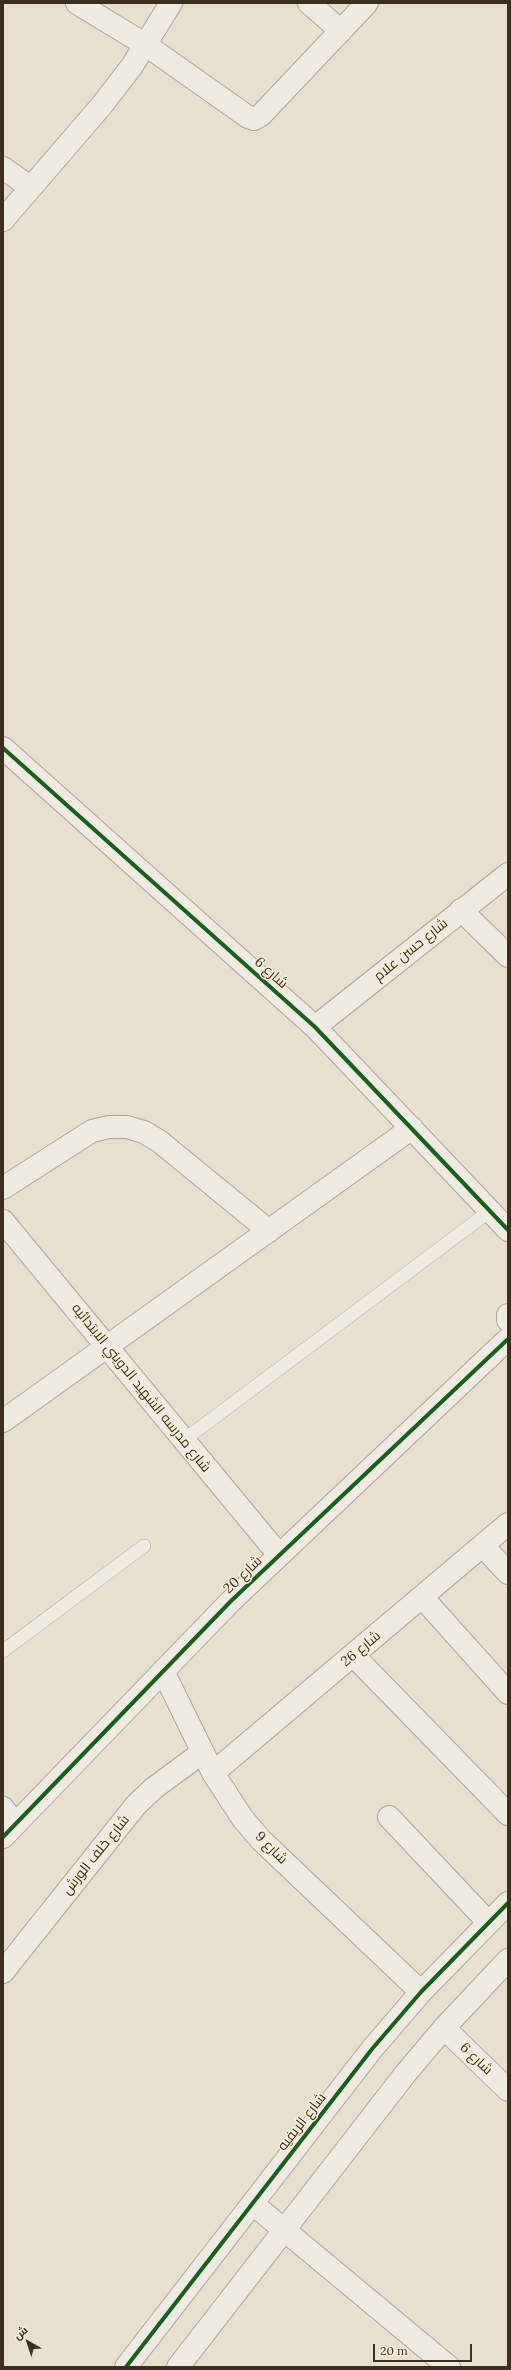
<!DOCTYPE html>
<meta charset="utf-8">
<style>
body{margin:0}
#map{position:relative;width:511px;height:2370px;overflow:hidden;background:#e7e0d1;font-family:Lora,Cairo,serif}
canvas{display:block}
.frame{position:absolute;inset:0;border:4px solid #3d2e20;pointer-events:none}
.north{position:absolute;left:8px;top:2322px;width:40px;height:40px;-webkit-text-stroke:3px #f7eed8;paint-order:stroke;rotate:321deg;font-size:11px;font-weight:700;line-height:16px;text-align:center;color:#3d2e20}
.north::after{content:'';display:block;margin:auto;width:14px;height:18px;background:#3d2e20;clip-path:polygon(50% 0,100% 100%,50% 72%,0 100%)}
.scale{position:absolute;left:373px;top:2344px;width:99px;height:18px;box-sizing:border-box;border:2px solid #3d2e20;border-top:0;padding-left:5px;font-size:12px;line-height:14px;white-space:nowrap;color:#3d2e20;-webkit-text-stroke:3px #f7eed8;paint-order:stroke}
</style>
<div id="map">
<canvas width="511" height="2370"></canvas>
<div class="frame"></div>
<div class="north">ش</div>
<div class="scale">20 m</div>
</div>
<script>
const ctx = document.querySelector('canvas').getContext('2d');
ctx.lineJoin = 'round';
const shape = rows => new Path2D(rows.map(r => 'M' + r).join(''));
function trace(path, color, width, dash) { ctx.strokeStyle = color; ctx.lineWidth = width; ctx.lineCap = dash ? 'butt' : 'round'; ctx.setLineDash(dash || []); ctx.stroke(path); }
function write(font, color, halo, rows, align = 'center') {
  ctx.font = font + ' Lora,Cairo,serif'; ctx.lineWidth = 3; ctx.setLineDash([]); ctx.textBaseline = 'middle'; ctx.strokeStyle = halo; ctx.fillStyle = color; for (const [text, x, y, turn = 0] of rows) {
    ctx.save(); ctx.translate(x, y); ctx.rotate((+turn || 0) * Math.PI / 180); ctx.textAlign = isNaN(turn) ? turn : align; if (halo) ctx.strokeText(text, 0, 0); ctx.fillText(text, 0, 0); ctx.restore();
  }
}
const service = shape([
 [184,1440,491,1210],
 [3,1651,144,1546]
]);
const minor = shape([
 [77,3,146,45,248,117,254,119,261,115,367,3],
 [309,3,341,31],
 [3,168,30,187],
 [3,220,102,105,132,66,171,3],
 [3,748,315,1027,508,1230],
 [461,910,508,956],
 [315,1027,508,874],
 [3,1188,92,1131,109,1127,127,1127,144,1132,159,1141,269,1231],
 [3,1221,279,1555],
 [508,1315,508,1320],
 [3,1421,412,1128],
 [483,1546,508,1573],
 [422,1597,508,1693],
 [353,1655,508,1814],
 [163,1671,213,1773,243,1819,261,1840,421,1992],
 [213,1773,508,1524],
 [3,1808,15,1824],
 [389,1817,488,1922],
 [3,1837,231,1601,508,1339],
 [3,1972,136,1805,154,1788,203,1752],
 [444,2028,508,2090],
 [253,2204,449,2367]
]);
const tertiary = shape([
 [126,2367,372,2049,421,1992,508,1903],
 [178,2367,406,2073,444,2028,508,1960]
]);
trace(service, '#ada599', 14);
trace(minor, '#ada599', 24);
trace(tertiary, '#ada599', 24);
trace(service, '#efebe3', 13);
trace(minor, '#efebe3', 22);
trace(tertiary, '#efebe3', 22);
trace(shape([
 [3,748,315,1027,508,1230],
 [3,1837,231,1601,508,1339],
 [126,2367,372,2049,421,1992,508,1903]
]), '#1b5e20', 4);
write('14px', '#3d2e20', '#f7eed8', [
 ["شارع حسن علام",411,950,-39],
 ["شارع 6",271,973,42],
 ["شارع مدرسه الشهيد الدويني الابتدائيه",141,1388,51],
 ["شارع 20",243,1575,-44],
 ["شارع 26",361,1649,-40],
 ["شارع 9",271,1848,45],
 ["شارع خلف الورش",96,1855,-51],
 ["شارع 6",476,2059,44],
 ["شارع الريفيه",302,2122,-52]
]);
</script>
